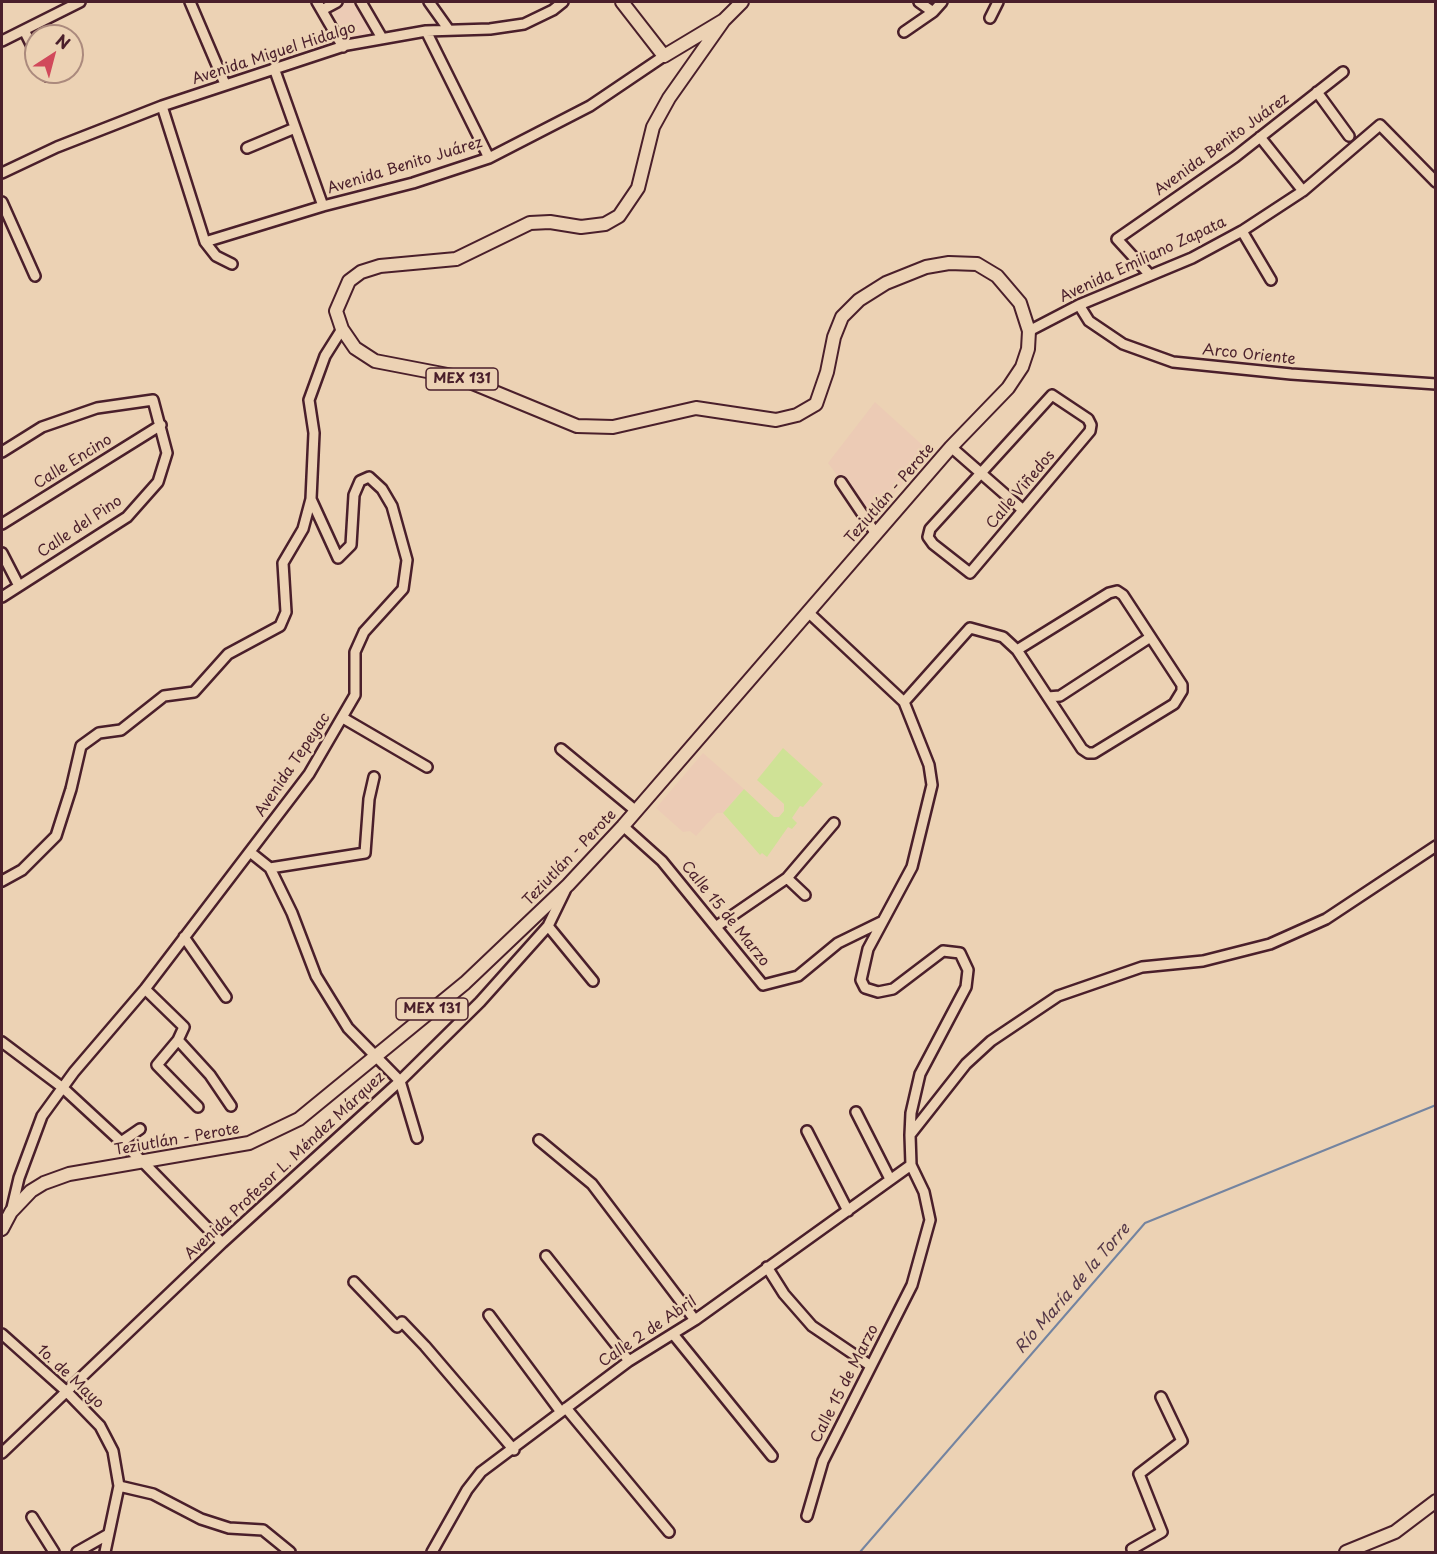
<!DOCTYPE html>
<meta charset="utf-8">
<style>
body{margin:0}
#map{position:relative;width:1437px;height:1554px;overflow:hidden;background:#ecd2b4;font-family:"Playpen Sans",sans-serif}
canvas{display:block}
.frame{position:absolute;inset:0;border:3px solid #4a1f2b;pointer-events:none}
.north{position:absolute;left:24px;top:24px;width:60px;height:60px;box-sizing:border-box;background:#ecd2b4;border:2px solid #ab8a7d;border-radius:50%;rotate:36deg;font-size:16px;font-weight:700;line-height:24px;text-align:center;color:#4a1f2b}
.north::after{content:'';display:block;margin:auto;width:21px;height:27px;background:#d1495b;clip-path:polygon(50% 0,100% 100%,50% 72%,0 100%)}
</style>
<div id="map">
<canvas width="1437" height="1554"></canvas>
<div class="frame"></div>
<div class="north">N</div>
</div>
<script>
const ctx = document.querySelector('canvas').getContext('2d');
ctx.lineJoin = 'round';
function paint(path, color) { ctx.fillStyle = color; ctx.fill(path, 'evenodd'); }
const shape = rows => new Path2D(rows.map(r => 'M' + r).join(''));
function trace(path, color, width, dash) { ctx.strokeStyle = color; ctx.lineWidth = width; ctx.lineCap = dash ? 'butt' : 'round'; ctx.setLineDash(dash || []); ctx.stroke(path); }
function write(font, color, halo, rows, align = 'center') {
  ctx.font = font + ' "Playpen Sans",sans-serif'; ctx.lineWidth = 5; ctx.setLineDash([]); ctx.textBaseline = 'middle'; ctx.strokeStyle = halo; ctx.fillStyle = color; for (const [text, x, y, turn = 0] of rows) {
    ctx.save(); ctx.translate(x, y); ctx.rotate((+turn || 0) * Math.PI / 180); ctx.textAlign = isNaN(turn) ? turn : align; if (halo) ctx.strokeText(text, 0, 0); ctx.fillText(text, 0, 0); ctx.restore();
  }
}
paint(shape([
 [340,2,357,2,376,35,349,41,330,7],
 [875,402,930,452,871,521,828,463],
 [703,753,744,789,723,813,717,813,696,836,690,831,683,832,656,808]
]), '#eccbb5');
paint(shape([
 [783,748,823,784,803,807,800,806,792,818,797,823,792,829,788,827,767,857,762,853,760,855,723,813,744,789,774,817,779,817,784,811,784,804,757,780]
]), '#cfe296');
trace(shape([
 [860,1552,1145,1223,1436,1105]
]), '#7484a0', 2);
const minor = shape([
 [190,2,225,84],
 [317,2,343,47],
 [361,2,382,38],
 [429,2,449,30],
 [919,2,933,12],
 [322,10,337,2],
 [990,18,998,2],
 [24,30,36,54],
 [426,31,489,158],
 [904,32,933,12,942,2],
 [2,41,80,2],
 [274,68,323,206],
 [45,72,47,76],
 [1317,92,1349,136],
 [162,106,205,242,216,256,232,264],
 [1260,137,1303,191],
 [247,148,295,128],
 [2,173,57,147,162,106,347,45,426,31,490,29,524,24,553,10,563,2],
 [2,202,35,276],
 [1242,231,1271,280],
 [205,242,323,206,413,183,489,158,590,106,664,56],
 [1149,274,1117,239,1235,157,1343,72],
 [1079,305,1089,321,1123,344,1173,362,1291,374,1436,384],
 [1029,331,1079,305,1192,258,1242,231,1303,191,1380,125,1436,182],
 [1052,395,1088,419,1091,425,1090,431,970,573,933,544,928,537,930,529,1052,395],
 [951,447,1023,510],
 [2,452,42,427,97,408,153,400,167,453,158,482,127,517,2,597],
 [841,482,876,534],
 [2,524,161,425],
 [2,553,19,586],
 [808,612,904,702,929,765,932,785,912,867,868,949,861,980,865,988,878,992,893,989,943,951,960,953,968,970,966,987,920,1074,911,1113,910,1135],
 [1048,697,1060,696,1149,638],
 [904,702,970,628,1003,637,1017,650,1082,749,1088,753,1094,753,1174,704,1182,691,1182,685,1123,595,1117,591,1109,593,1017,650],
 [343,718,427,767],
 [561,749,636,811],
 [623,826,662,861,763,985,798,976,838,943,881,922],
 [250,852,270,868,292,913,316,976,348,1028,400,1081,417,1138],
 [270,868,365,853,369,799,374,777],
 [787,878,805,895],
 [2,881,22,870,56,836,71,789,81,746,99,733,121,730,164,696,194,692,228,654,280,626,286,612,283,563,303,529,311,499],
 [548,926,593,981],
 [717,926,787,878,834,823],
 [184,937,226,997],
 [145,989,184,1027,178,1040,157,1065,198,1107],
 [178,1040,210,1075,231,1106],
 [2,1042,63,1088,142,1161,222,1243],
 [856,1112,890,1179],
 [807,1131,848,1211],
 [539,1140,592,1184,695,1320],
 [121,1142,140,1129],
 [11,1212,19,1178,42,1116,74,1072,145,989,309,774,355,695,355,652,364,632,403,589,407,560,392,506,382,489,369,477,360,481,354,495,351,545,338,558,311,499,314,433,309,400,325,356,342,329],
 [546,1256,629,1361],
 [767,1267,784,1294,812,1326,871,1366],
 [354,1282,397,1327,402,1322,425,1346,514,1450],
 [489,1315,561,1412],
 [2,1334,67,1392,100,1426,113,1451,119,1486,105,1552],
 [673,1334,772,1456],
 [566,1408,669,1532],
 [2,1453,222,1243,400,1081,480,1002,548,926,565,891],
 [119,1486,153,1494,201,1519,229,1528,263,1530,290,1552],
 [807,1516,823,1461,912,1285,930,1220,924,1192,911,1165,910,1135,966,1064,991,1041,1058,996,1142,967,1203,961,1270,944,1326,919,1436,846],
 [32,1517,54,1552],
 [77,1552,107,1535],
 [432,1552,467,1490,481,1472,629,1361,695,1320,911,1165],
 [1133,1552,1132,1549,1162,1532,1139,1474,1182,1441,1161,1397]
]);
const major = shape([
 [622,2,664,56,724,20,742,2],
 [2,1229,11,1212,31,1191,44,1183,69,1174,249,1143,299,1119,465,983,568,885,623,826,951,447,1008,388,1022,367,1028,349,1029,331,1020,303,997,276,977,264,949,263,926,267,886,283,859,300,842,317,834,337,827,372,816,404,797,415,776,420,696,408,613,427,577,426,458,377,375,361,355,348,342,329,336,311,349,281,361,272,380,266,456,259,530,223,550,222,581,227,605,224,619,216,638,188,653,127,669,98,724,20],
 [1346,1552,1395,1532,1436,1501]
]);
trace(minor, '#4a1f2b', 14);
trace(major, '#4a1f2b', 16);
trace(minor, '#ecd2b4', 9);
trace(major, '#ecd2b4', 12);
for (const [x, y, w] of [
 [462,379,72],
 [432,1009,72]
]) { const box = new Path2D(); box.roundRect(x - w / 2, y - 11, w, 22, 4.5); ctx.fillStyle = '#ecd2b4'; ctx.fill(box); trace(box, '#4a1f2b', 1.5); }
write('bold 14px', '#4a1f2b', null, [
 ["MEX 131",462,379],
 ["MEX 131",432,1009]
]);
write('15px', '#4a1f2b', '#ecd2b4', [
 ["Avenida Miguel Hidalgo",274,54,-18],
 ["Avenida Benito Juárez",1222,145,-36],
 ["Avenida Benito Juárez",405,166,-17],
 ["Avenida Emiliano Zapata",1143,260,-25],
 ["Arco Oriente",1249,355,6],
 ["Calle Encino",73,462,-32],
 ["Calle Viñedos",1021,490,-50],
 ["Teziutlán - Perote",890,494,-49],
 ["Calle del Pino",80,527,-34],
 ["Avenida Tepeyac",293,765,-56],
 ["Teziutlán - Perote",570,858,-46],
 ["Calle 15 de Marzo",725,914,51],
 ["Teziutlán - Perote",177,1140,-10],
 ["Avenida Profesor L. Méndez Márquez",285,1166,-43],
 ["Calle 2 de Abril",648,1332,-34],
 ["1o. de Mayo",70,1377,43],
 ["Calle 15 de Marzo",845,1384,-63]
]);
write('italic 16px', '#543848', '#ecd2b4', [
 ["Río María de la Torre",1073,1289,-49]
]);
</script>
